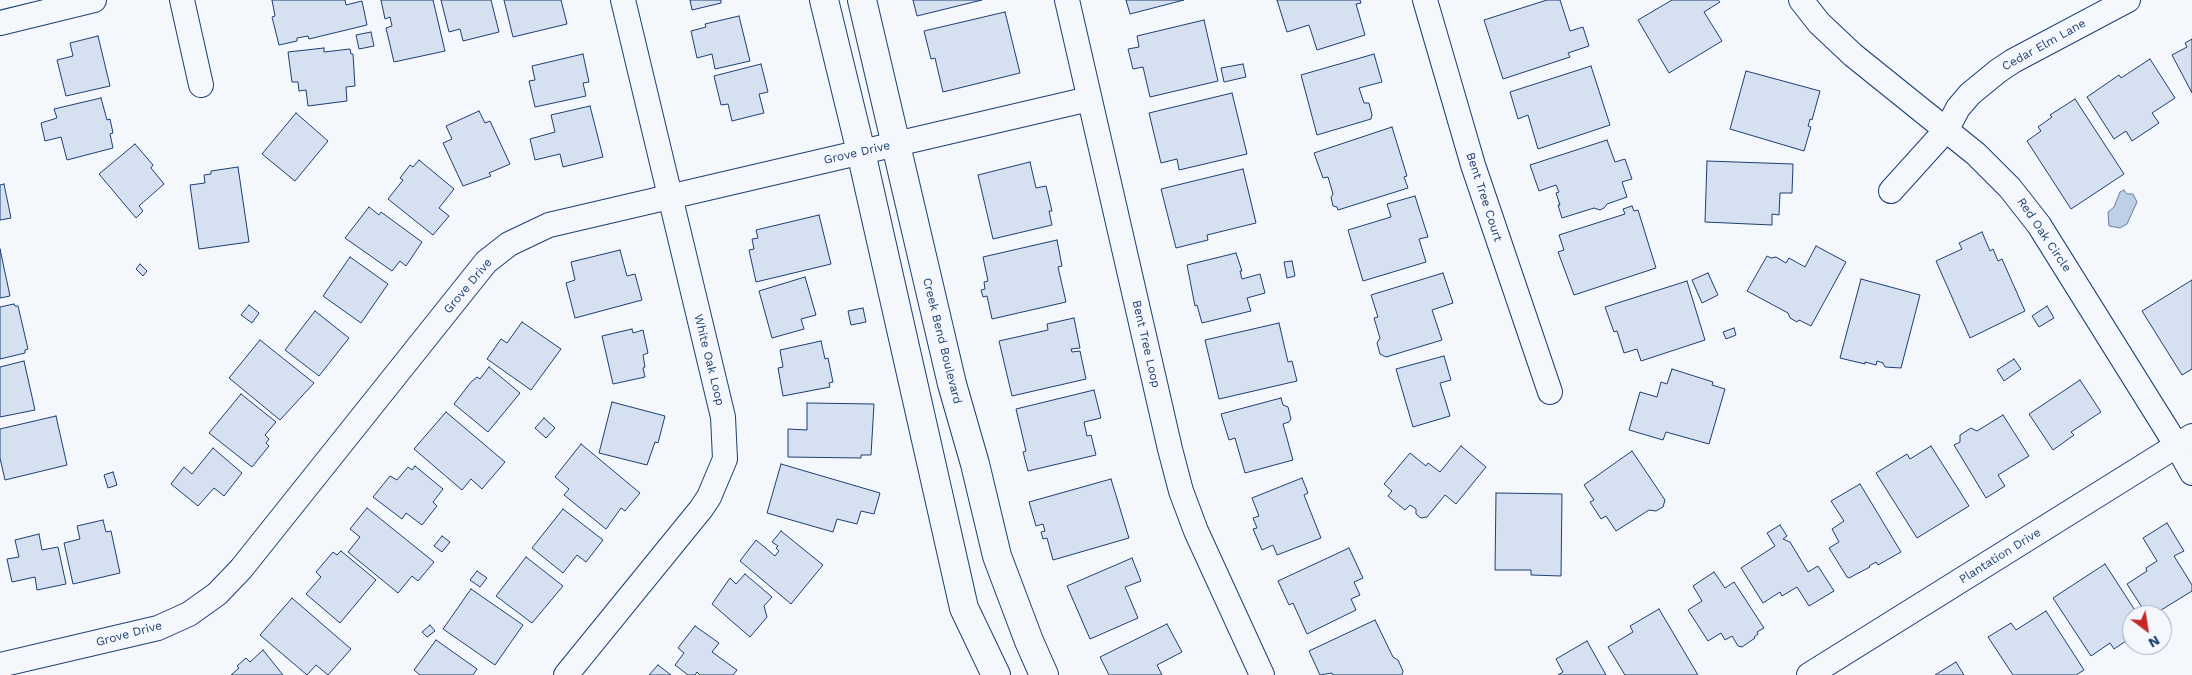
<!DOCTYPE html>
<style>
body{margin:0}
#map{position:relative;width:2192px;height:675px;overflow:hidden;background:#f4f7fb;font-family:"Work Sans",sans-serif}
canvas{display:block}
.north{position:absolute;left:2122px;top:605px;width:50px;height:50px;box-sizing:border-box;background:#f4f7fb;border:1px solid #9eadc5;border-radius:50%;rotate:149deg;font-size:14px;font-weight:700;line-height:20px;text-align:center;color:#1d3f73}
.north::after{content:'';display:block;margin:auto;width:18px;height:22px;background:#c62828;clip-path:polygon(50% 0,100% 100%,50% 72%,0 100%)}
</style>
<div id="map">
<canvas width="2192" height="675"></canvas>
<div class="north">N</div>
</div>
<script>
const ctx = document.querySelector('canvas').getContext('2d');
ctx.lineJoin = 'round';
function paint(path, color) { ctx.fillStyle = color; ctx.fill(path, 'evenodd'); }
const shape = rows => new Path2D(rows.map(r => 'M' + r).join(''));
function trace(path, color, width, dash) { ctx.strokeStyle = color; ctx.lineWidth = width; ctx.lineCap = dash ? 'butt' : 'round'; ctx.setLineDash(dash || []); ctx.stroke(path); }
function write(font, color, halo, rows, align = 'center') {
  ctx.font = font + ' "Work Sans",sans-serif'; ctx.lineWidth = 4; ctx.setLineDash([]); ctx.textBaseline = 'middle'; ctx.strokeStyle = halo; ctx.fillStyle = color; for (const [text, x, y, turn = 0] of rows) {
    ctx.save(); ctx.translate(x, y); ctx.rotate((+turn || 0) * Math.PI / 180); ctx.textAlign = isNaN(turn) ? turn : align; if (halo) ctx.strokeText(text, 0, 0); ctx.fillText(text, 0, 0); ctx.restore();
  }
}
const water = shape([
 [2124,190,2127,194,2133,194,2137,202,2127,224,2120,228,2109,226,2108,212,2114,207,2120,192,2124,190]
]);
paint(water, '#bed0e5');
trace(water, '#687fa3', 1);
const building = shape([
 [272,0,345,0,346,5,362,1,367,25,309,39,308,36,297,38,297,41,279,45,272,17,275,16,272,0],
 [381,0,433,0,445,51,394,62,386,28,392,26,390,17,385,19,381,0],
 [441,0,491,0,499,32,463,41,460,29,449,32,441,0],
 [504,0,561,0,567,24,513,37,504,0],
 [690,0,721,0,721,3,692,10,690,0],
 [913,0,982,0,917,16,913,0],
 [1126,0,1184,0,1130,14,1126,0],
 [1277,0,1360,0,1361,3,1356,4,1365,35,1317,50,1309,25,1287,32,1277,0],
 [1547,0,1560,0,1570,31,1583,27,1589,46,1568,53,1570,57,1503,79,1484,20,1547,0],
 [1672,0,1718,0,1720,2,1704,12,1722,41,1669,73,1638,20,1672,0],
 [1005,12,1020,73,943,92,935,58,931,59,924,31,1005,12],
 [739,16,750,61,715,69,712,54,697,58,691,31,706,27,705,24,739,16],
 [1204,20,1218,81,1150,97,1143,67,1133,69,1128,49,1139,47,1137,36,1204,20],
 [371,32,374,46,359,49,356,35,371,32],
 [98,36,110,86,66,96,57,60,73,56,70,43,98,36],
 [2192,39,2192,93,2172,55,2187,47,2185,43,2192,39],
 [324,48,324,52,350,49,351,54,353,54,355,86,346,87,347,101,308,106,306,90,299,91,298,82,292,82,288,52,324,48],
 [583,54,589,82,583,83,586,96,535,107,529,81,535,80,532,66,583,54],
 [1374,54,1382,82,1359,88,1364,103,1369,103,1372,115,1371,119,1317,135,1301,75,1374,54],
 [2150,59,2175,98,2152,113,2159,123,2132,141,2126,131,2114,139,2087,97,2119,75,2121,78,2150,59],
 [761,64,768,92,759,94,764,113,732,121,728,104,721,105,714,76,761,64],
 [1243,64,1246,77,1224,82,1221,68,1243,64],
 [1591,66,1610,125,1538,149,1528,115,1518,119,1510,92,1591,66],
 [1746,71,1820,91,1812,120,1810,119,1809,123,1808,126,1811,127,1804,151,1730,129,1746,71],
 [1232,93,1247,154,1179,170,1177,159,1161,163,1149,113,1232,93],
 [101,98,107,120,110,119,113,133,110,134,113,148,67,160,61,137,45,141,41,123,57,118,54,109,101,98],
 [2075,99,2124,174,2071,209,2027,141,2041,131,2038,127,2052,117,2050,115,2075,99],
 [590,106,603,157,563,167,560,154,535,160,530,139,555,132,551,115,590,106],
 [479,111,485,123,490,121,510,164,489,173,491,176,463,186,443,143,452,139,446,126,479,111],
 [296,113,328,141,295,181,262,154,296,113],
 [1392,127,1407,176,1404,177,1408,188,1338,210,1337,207,1333,206,1331,197,1333,194,1328,177,1323,178,1314,153,1392,127],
 [1607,140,1615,162,1625,159,1632,179,1622,182,1627,197,1607,204,1604,208,1600,210,1594,208,1562,218,1558,205,1560,205,1556,193,1559,192,1556,185,1539,191,1530,165,1607,140],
 [135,144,153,165,151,168,164,184,139,206,143,211,136,218,99,174,135,144],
 [419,160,454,189,439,208,449,216,433,235,388,199,403,180,400,178,410,165,413,167,419,160],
 [1707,161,1793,164,1792,193,1780,193,1779,215,1772,214,1772,225,1705,222,1707,161],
 [1030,162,1036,188,1046,186,1052,211,1049,211,1052,225,993,239,978,175,1030,162],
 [238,167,249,242,199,249,190,185,205,183,204,175,211,174,211,171,238,167],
 [1243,169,1256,223,1207,235,1208,240,1176,248,1161,189,1243,169],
 [4,184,11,218,0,220,0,185,4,184],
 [1415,196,1428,237,1419,239,1426,262,1363,281,1348,230,1391,217,1387,204,1415,196],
 [1632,206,1634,211,1638,210,1656,268,1574,295,1558,252,1564,250,1559,235,1625,214,1623,209,1632,206],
 [369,207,379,215,381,212,422,242,406,266,400,261,392,271,345,238,369,207],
 [819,215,831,264,756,282,749,250,754,249,752,239,758,238,756,230,819,215],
 [1982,232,1990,251,1993,249,1998,261,2002,259,2025,311,1970,338,1936,261,1962,249,1959,243,1982,232],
 [1057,240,1062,266,1058,267,1066,302,992,319,987,296,983,297,981,290,985,289,984,282,988,281,983,257,1057,240],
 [1816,246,1846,262,1811,326,1799,320,1797,322,1790,318,1788,313,1747,291,1767,256,1771,258,1776,257,1786,263,1789,258,1805,267,1816,246],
 [0,249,10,296,0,298,0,249],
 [620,250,627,276,635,274,642,300,575,318,566,283,575,280,571,262,620,250],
 [1236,253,1242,271,1240,271,1242,279,1260,274,1265,293,1247,298,1251,311,1202,323,1197,305,1195,306,1187,265,1236,253],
 [350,257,388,284,361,323,323,296,350,257],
 [1292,261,1295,276,1287,278,1284,262,1292,261],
 [140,264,147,271,143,276,136,269,140,264],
 [1443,273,1453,303,1432,310,1442,340,1386,357,1380,354,1377,343,1380,338,1374,318,1378,317,1371,295,1443,273],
 [1708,273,1718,295,1702,303,1692,280,1708,273],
 [805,277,816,315,801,319,804,329,772,338,759,291,805,277],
 [1861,279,1920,295,1901,368,1885,367,1883,363,1877,361,1876,365,1865,362,1865,364,1840,358,1861,279],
 [2192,280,2192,369,2182,375,2142,311,2192,280],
 [1687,281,1705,340,1641,361,1637,349,1624,353,1617,331,1614,332,1605,307,1687,281],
 [14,304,15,306,18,306,28,349,25,350,25,353,0,359,0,307,14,304],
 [249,305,259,313,252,323,241,315,249,305],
 [2047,306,2054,318,2039,327,2032,316,2047,306],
 [863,308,866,322,851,325,848,311,863,308],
 [315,311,349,338,319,376,285,350,315,311],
 [1074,318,1080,348,1071,349,1072,352,1080,351,1086,379,1012,396,999,341,1048,330,1047,324,1074,318],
 [522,322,561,349,531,390,487,359,501,339,507,343,522,322],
 [1279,323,1288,362,1292,361,1297,381,1219,399,1205,340,1279,323],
 [1734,328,1736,335,1726,339,1723,332,1734,328],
 [632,329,633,333,643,330,648,353,643,355,645,367,643,368,645,377,613,384,602,336,632,329],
 [260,340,314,383,280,420,229,378,260,340],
 [821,341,825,359,828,358,833,382,829,383,830,387,783,396,778,368,783,367,780,350,821,341],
 [1444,356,1451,380,1440,383,1450,416,1413,427,1396,369,1444,356],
 [2014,359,2021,369,2004,381,1997,370,2014,359],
 [24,361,35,410,0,417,0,367,24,361],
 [489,367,520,393,488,432,454,404,471,382,477,377,480,379,489,367],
 [1672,369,1713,382,1712,385,1725,389,1709,444,1666,432,1663,440,1629,430,1640,392,1657,397,1661,382,1667,384,1672,369],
 [2080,380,2101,412,2071,432,2074,435,2053,450,2029,414,2080,380],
 [1094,390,1101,418,1084,422,1087,436,1091,435,1096,455,1028,471,1023,452,1026,451,1016,409,1094,390],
 [241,394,276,422,265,435,269,439,266,443,269,446,252,467,209,433,241,394],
 [1281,398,1283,405,1288,407,1291,419,1289,422,1283,424,1293,460,1245,473,1235,438,1229,440,1221,414,1281,398],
 [612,402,665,416,658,443,655,442,647,465,599,453,612,402],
 [807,403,874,404,871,455,861,455,861,458,788,457,788,429,807,430,807,403],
 [446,412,505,462,482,489,471,479,462,490,414,449,446,412],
 [2003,415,2029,456,1998,475,2005,486,1986,498,1954,445,1960,442,1960,435,1971,428,1977,431,2003,415],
 [56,416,67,465,5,480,0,458,0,429,56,416],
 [544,418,555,428,546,438,535,428,544,418],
 [581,444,640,493,625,511,621,508,606,529,564,495,569,489,555,477,581,444],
 [1461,446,1486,467,1456,504,1445,495,1427,517,1421,518,1416,514,1416,509,1410,505,1405,510,1388,496,1392,491,1384,484,1410,453,1426,466,1428,463,1440,472,1461,446],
 [1931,446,1969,506,1917,538,1876,473,1907,454,1910,459,1931,446],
 [213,448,242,473,224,496,214,488,198,506,171,484,184,467,192,474,213,448],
 [1632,451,1665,500,1663,507,1656,511,1649,510,1616,531,1606,516,1601,519,1590,502,1594,500,1584,485,1632,451],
 [781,464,880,493,874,514,861,511,857,524,837,519,833,532,767,513,781,464],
 [415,466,443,489,433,502,437,506,422,525,406,513,402,519,373,497,390,476,397,480,408,467,412,470,415,466],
 [113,472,117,485,108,488,104,475,113,472],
 [1302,478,1308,493,1304,495,1321,538,1277,555,1273,545,1262,550,1253,529,1257,528,1253,518,1259,516,1252,498,1302,478],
 [1111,479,1129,538,1053,560,1047,538,1043,539,1041,532,1045,531,1043,524,1036,526,1029,502,1111,479],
 [1860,484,1901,552,1878,565,1876,562,1869,566,1870,567,1849,578,1847,577,1829,548,1839,542,1832,529,1844,521,1831,501,1860,484],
 [1496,493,1562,494,1561,576,1531,575,1531,570,1495,570,1496,493],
 [367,508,434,562,418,581,412,576,398,593,348,552,360,537,350,529,367,508],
 [563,509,603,540,586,562,577,555,563,573,532,548,563,509],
 [103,520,106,532,111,531,120,573,73,584,64,543,80,539,77,526,103,520],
 [2167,523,2184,551,2174,556,2192,585,2192,591,2153,615,2147,615,2127,584,2147,571,2146,568,2157,561,2143,538,2167,523],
 [1780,525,1787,536,1783,539,1790,542,1808,572,1818,566,1834,591,1809,606,1797,587,1782,596,1780,592,1763,603,1741,568,1775,546,1767,533,1780,525],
 [781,531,823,565,791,604,740,561,756,540,775,556,779,551,776,548,778,546,772,542,781,531],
 [39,534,42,550,58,547,66,584,37,590,35,577,12,582,7,559,19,557,15,540,39,534],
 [442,536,450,542,442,552,434,546,442,536],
 [1349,548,1363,578,1354,582,1360,595,1351,599,1356,610,1307,634,1293,603,1289,605,1278,581,1349,548],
 [341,551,376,580,340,623,306,594,321,577,316,572,333,552,337,555,341,551],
 [526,557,563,586,532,623,496,596,526,557],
 [1132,558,1141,581,1125,587,1138,618,1090,639,1067,586,1132,558],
 [2105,564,2138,615,2132,615,2132,637,2114,649,2110,643,2091,656,2053,598,2105,564],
 [477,571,487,578,480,587,470,580,477,571],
 [1714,572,1725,588,1734,582,1764,628,1757,632,1758,634,1754,637,1755,638,1742,647,1738,646,1732,636,1725,640,1721,633,1708,641,1688,610,1702,601,1693,586,1714,572],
 [745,574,772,597,764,606,767,617,750,637,712,604,730,578,736,584,745,574],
 [471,589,523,625,495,665,443,629,471,589],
 [292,598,351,649,328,675,316,665,307,675,260,635,292,598],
 [1659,609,1698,675,1625,675,1608,647,1633,632,1630,626,1659,609],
 [2046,611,2084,670,2076,675,2013,675,1988,637,2011,623,2016,630,2046,611],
 [1375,620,1393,657,1398,660,1403,671,1402,675,1333,675,1332,673,1320,675,1309,651,1375,620],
 [1167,624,1182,652,1157,665,1162,675,1109,675,1100,657,1167,624],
 [430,625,435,631,427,637,422,632,430,625],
 [695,626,719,643,712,652,737,670,733,675,700,675,697,672,695,675,688,675,675,665,684,653,678,648,695,626],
 [436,640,477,669,473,675,420,675,414,670,436,640],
 [1587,641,1606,675,1558,675,1563,672,1556,659,1587,641],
 [263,650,283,675,231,675,239,668,237,666,246,658,250,662,263,650],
 [1956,662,1964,675,1935,675,1956,662],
 [658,665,671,675,649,675,658,665]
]);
paint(building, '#d5e0f0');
trace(building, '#1d3f73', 1);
const street = shape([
 [182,0,201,85],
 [1067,0,1170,449,1181,491,1196,531,1262,675],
 [1425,0,1473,165,1550,392],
 [1801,0,1819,23,1853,55,1976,154,2010,188,2039,225,2177,446,2192,473],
 [0,23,94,0],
 [1891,191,1947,129,1958,108,1970,94,1998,71,2013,61,2128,0],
 [0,665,158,628,189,614,217,594,241,569,486,262,509,244,549,225,1089,99],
 [566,675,701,509,709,497,725,459,723,417,623,0],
 [1809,675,2192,436]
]);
const secondary = shape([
 [824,0,861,152,964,608,996,675],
 [862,0,952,384,975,464,997,556,1029,641,1044,675]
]);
trace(street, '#1d3f73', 26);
trace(secondary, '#1d3f73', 30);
trace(street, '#f4f7fb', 24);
trace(secondary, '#f4f7fb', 28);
write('12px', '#1d3f73', '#f4f7fb', [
 ["Cedar Elm Lane",2044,45,-29],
 ["Grove Drive",857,153,-13],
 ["Bent Tree Court",1484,197,72],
 ["Red Oak Circle",2044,235,56],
 ["Grove Drive",468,286,-50],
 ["Creek Bend Boulevard",942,341,76],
 ["Bent Tree Loop",1146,344,77],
 ["White Oak Loop",709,360,76],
 ["Plantation Drive",2000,556,-32],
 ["Grove Drive",129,634,-15]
]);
</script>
